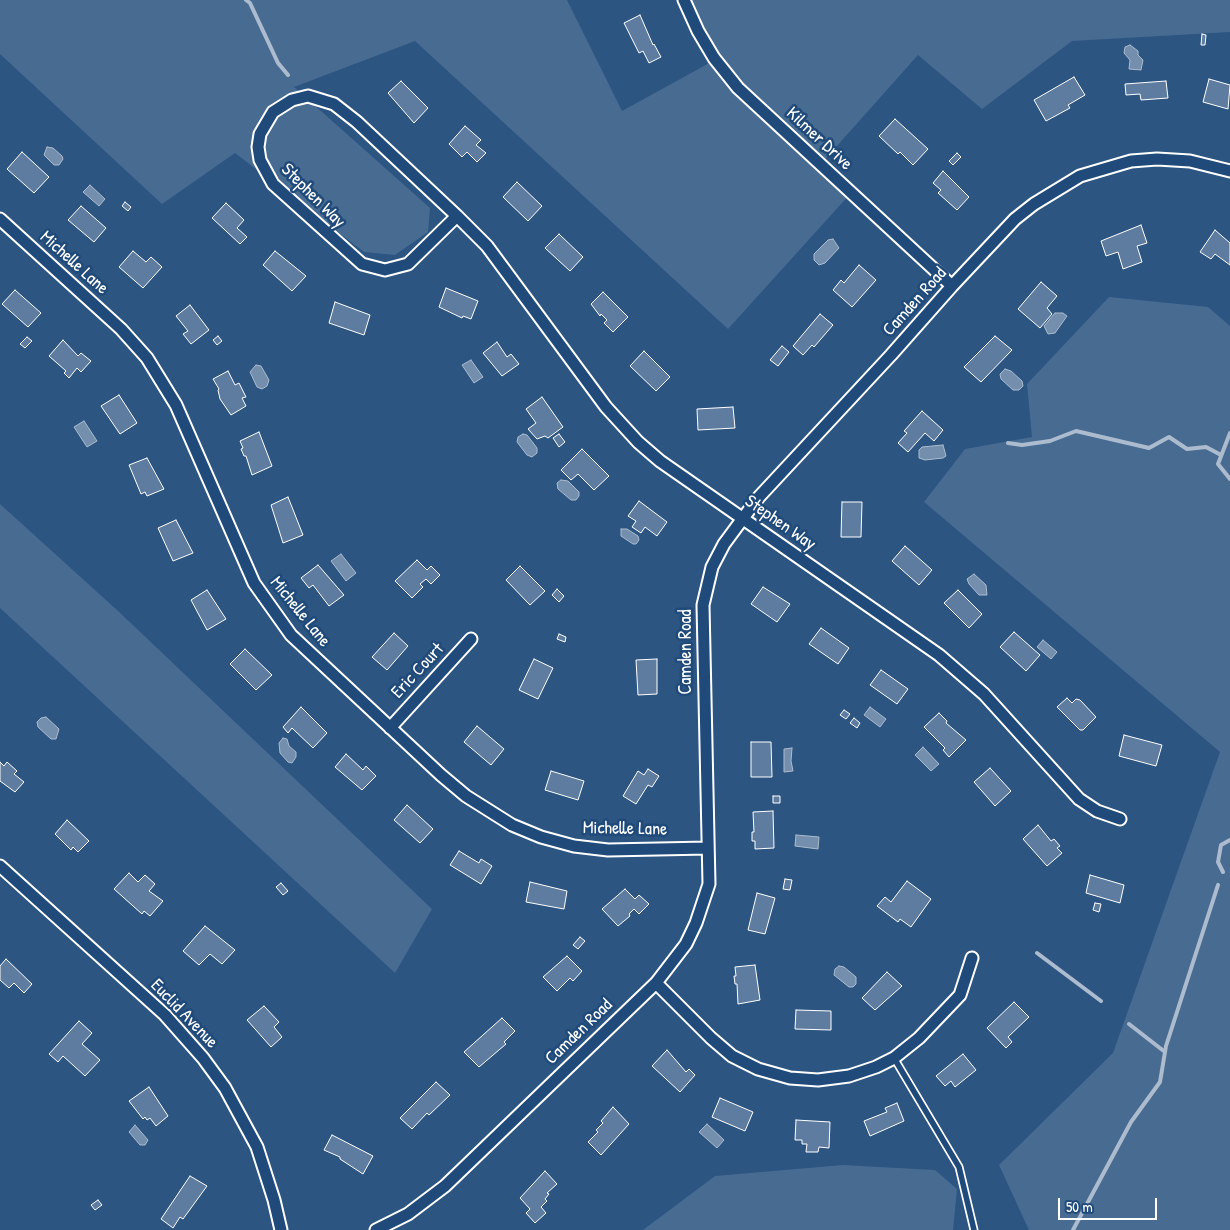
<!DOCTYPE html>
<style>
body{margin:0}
#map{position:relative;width:1230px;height:1230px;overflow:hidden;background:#2c5582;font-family:"Patrick Hand",sans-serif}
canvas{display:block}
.scale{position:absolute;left:1058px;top:1198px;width:99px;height:22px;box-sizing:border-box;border:2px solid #fff;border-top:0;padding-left:6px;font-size:15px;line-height:18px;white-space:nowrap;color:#fff;-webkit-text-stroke:4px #1f4a7a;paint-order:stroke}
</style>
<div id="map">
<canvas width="1230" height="1230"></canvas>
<div class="scale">50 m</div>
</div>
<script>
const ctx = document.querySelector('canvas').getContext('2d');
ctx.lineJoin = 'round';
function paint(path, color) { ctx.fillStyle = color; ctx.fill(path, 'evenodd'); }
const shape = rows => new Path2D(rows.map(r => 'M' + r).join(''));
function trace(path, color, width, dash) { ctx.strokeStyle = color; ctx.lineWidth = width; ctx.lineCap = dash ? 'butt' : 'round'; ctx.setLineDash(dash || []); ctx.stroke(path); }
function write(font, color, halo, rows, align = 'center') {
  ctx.font = font + ' "Patrick Hand",sans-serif'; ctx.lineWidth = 5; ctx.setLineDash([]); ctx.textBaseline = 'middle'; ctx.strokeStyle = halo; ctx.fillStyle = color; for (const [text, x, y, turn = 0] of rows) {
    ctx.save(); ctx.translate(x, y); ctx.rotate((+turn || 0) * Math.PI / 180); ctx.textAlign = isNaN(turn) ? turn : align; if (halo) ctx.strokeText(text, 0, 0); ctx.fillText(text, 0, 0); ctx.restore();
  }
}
paint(shape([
 [0,0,567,0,622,111,713,61,684,0,1230,0,1230,32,1072,41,982,109,918,55,820,165,851,193,728,329,415,41,294,87,430,208,428,232,395,255,364,252,235,153,162,204,0,54],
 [1109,297,1208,307,1230,326,1230,1230,1029,1230,999,1165,1113,1053,1220,752,924,502,965,449,1032,437,1027,384],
 [0,504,117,610,432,909,395,973,0,608],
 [843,1165,935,1170,957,1189,953,1230,643,1230,715,1176]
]), '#486b92');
const water = shape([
 [1130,45,1138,51,1138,55,1143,60,1141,70,1129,69,1130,60,1124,53,1125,47,1130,45],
 [47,147,53,148,62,156,63,159,59,165,54,165,44,155,47,147],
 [90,185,105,199,99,206,83,192,90,185],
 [833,239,839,248,825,263,819,265,814,260,814,254,828,240,833,239],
 [1055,313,1063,313,1067,316,1055,333,1048,334,1044,326,1055,313],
 [471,360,483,377,474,383,462,365,471,360],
 [256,365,261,366,269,380,267,386,262,389,257,387,250,372,256,365],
 [1005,369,1011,371,1022,381,1023,386,1019,390,1013,390,1001,379,1000,374,1005,369],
 [84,421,97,441,87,447,74,427,84,421],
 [523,434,527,435,537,448,537,453,532,457,527,455,517,442,518,437,523,434],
 [943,445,946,456,943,458,925,460,919,458,919,450,922,447,943,445],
 [561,480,568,481,579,492,579,496,576,500,571,500,558,489,557,483,561,480],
 [621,529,627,529,638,536,639,540,636,544,633,544,621,536,621,529],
 [341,554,356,573,346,581,331,561,341,554],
 [974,574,986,585,987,595,979,595,969,584,967,579,974,574],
 [1043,640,1057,652,1051,659,1037,647,1043,640],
 [870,707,886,719,880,727,864,715,870,707],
 [46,717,59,729,56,739,51,739,38,727,37,722,41,718,46,717],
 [283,738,287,739,289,746,296,752,296,757,292,763,288,762,280,753,279,743,283,738],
 [923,747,939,764,931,771,915,755,923,747],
 [792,748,791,761,793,771,784,772,784,749,792,748],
 [796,835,819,837,818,849,795,846,796,835],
 [839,966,844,967,856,977,856,984,853,987,849,987,834,975,835,969,839,966],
 [707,1124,724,1140,717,1148,699,1132,707,1124],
 [135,1125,148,1140,145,1145,140,1145,129,1132,135,1125]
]);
paint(water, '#748fad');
trace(water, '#acbcce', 1);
trace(shape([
 [246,0,250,3,278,63,288,75],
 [1230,433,1218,464,1230,479],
 [1008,443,1022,445,1050,441,1076,431,1149,448,1169,437,1187,449,1206,447,1221,455],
 [1223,872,1218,862,1221,845,1230,840],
 [1037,953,1101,1001],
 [1129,1024,1165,1052],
 [1073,1230,1131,1122,1160,1082,1166,1046,1218,885]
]), '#acbcce', 4);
const building = shape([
 [640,15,653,45,654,44,661,57,649,63,643,51,639,53,624,23,640,15],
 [1202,34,1206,35,1205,45,1201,45,1202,34],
 [1074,77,1085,95,1068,105,1070,108,1046,121,1034,100,1074,77],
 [1209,79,1230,85,1228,109,1203,102,1209,79],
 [401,81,428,108,414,123,388,93,401,81],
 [1166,81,1168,98,1141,100,1140,94,1126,95,1125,84,1166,81],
 [895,119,928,149,913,165,900,152,898,154,879,136,895,119],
 [465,126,481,140,476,145,486,153,477,162,467,152,462,157,449,144,465,126],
 [22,152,49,177,34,193,7,169,22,152],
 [957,153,961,157,953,165,949,161,957,153],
 [943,171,969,197,957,210,938,193,941,190,933,183,943,171],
 [517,182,542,206,528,221,503,197,517,182],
 [125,202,131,207,128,211,122,206,125,202],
 [226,203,244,220,237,228,247,237,240,244,212,218,226,203],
 [81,206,106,228,94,242,68,220,81,206],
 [1141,225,1147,243,1137,246,1142,262,1123,269,1118,252,1106,256,1101,241,1141,225],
 [1215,230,1230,243,1230,265,1215,254,1211,259,1200,252,1215,230],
 [559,234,583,257,570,271,545,248,559,234],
 [133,251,146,262,151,257,162,267,143,288,119,267,133,251],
 [275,251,306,276,292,291,263,265,275,251],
 [859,265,876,280,852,307,833,290,841,280,844,283,859,265],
 [1041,282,1057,296,1047,308,1052,314,1040,328,1018,309,1041,282],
 [446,288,478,301,471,319,463,316,462,318,439,307,446,288],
 [15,290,41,313,28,327,2,304,15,290],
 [603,292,628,317,613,332,604,323,607,320,601,314,600,316,591,304,603,292],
 [335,302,370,315,364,335,329,323,335,302],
 [190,305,209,330,191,344,183,334,188,331,176,316,190,305],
 [820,314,833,325,814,347,812,345,803,355,793,346,820,314],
 [218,336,222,341,217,345,213,340,218,336],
 [995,336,1012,350,981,382,964,367,995,336],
 [27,337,32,341,25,348,20,344,27,337],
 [63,340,78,356,81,353,91,361,81,372,77,368,69,378,64,373,66,371,49,356,63,340],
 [497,342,507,357,511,354,519,364,502,376,483,353,497,342],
 [782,346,789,352,778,366,770,360,782,346],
 [644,351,670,377,656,391,630,366,644,351],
 [228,371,235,385,239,383,246,397,242,398,246,406,231,415,220,399,218,390,219,389,213,379,228,371],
 [119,395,137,423,120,434,101,406,119,395],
 [542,397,563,427,548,438,545,436,537,439,528,429,536,423,526,409,542,397],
 [733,407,735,428,698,430,697,409,733,407],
 [922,411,943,430,934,441,925,433,908,452,898,443,907,433,904,431,922,411],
 [259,432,272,466,252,475,246,456,244,456,241,449,243,448,240,441,259,432],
 [559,434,565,442,559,447,553,438,559,434],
 [582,449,609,476,594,490,578,474,571,480,561,470,582,449],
 [147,458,164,489,147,496,145,492,141,494,129,465,147,458],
 [288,497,303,535,283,543,271,505,288,497],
 [639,501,667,522,657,536,645,527,641,533,632,527,636,521,628,516,639,501],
 [842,502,862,502,861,537,841,537,842,502],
 [176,520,193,553,173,561,158,528,176,520],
 [905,546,932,570,919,585,892,561,905,546],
 [417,560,427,570,431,566,440,575,431,584,426,579,420,584,423,587,412,598,395,581,417,560],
 [318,565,344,595,329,606,313,585,309,588,301,578,318,565],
 [520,566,545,591,530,605,506,580,520,566],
 [763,587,790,604,777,622,751,604,763,587],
 [557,589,564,596,559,602,552,595,557,589],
 [207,590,226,619,207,630,191,600,207,590],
 [958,590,982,614,969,628,944,603,958,590],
 [821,628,849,648,838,664,809,644,821,628],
 [1014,632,1040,655,1026,671,1000,647,1014,632],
 [394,633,408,646,387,670,372,657,394,633],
 [559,634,566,637,565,642,557,639,559,634],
 [245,649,272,675,256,690,230,664,245,649],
 [534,659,553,668,538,699,519,690,534,659],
 [657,659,657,694,638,695,636,660,657,659],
 [881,670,908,689,897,704,870,685,881,670],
 [1067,698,1072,703,1076,699,1080,700,1096,717,1083,730,1080,730,1057,707,1067,698],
 [301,707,327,733,313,748,292,728,288,733,283,727,301,707],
 [844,710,850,714,846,719,840,715,844,710],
 [939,713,947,721,946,723,966,740,949,757,943,750,945,748,924,727,939,713],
 [854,718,860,723,857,728,850,723,854,718],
 [477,726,504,749,491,765,464,742,477,726],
 [1124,735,1162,745,1156,766,1119,756,1124,735],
 [751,742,771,742,772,777,751,777,751,742],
 [346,754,363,770,366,766,376,776,362,790,335,767,346,754],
 [0,762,4,766,7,762,17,771,14,774,24,782,15,792,0,781,0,762],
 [990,768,1011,791,995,806,974,782,990,768],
 [648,769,659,776,652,787,648,785,636,804,623,796,638,771,644,775,648,769],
 [551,771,584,781,578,800,545,790,551,771],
 [773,796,780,796,780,803,773,803,773,796],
 [407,805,433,829,420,843,394,820,407,805],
 [773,811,774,848,755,849,755,841,752,841,752,832,754,832,753,812,773,811],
 [67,820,89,841,78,852,73,847,71,850,55,834,67,820],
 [1038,825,1051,841,1054,839,1060,846,1057,848,1062,853,1047,866,1023,839,1038,825],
 [459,851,479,863,481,859,492,866,481,884,450,865,459,851],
 [129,873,138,882,145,875,155,884,149,891,163,901,150,916,144,911,142,914,114,889,129,873],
 [1090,875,1124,885,1120,903,1086,893,1090,875],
 [785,879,792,880,790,890,783,889,785,879],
 [907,881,931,899,911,927,900,919,898,922,877,906,885,897,891,902,907,881],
 [530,882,567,891,564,909,526,902,530,882],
 [281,883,288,891,283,895,276,887,281,883],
 [625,889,635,899,639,895,649,904,639,914,634,909,629,914,630,916,618,926,602,909,625,889],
 [757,893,775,898,765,934,748,930,757,893],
 [1095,903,1101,904,1099,912,1093,910,1095,903],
 [205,926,235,950,222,964,210,954,199,965,183,951,205,926],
 [580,937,585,941,578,949,573,945,580,937],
 [567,956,582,971,573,981,570,978,557,991,543,977,567,956],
 [6,959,32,984,24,993,14,983,9,988,0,980,0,966,6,959],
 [755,965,760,1000,738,1004,737,984,735,984,734,976,736,976,735,967,755,965],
 [887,972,902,986,875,1010,862,998,887,972],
 [1014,1002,1029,1017,1008,1037,1012,1042,1006,1048,987,1028,1014,1002],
 [264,1006,279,1022,274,1027,282,1037,271,1047,247,1020,264,1006],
 [796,1010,831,1011,831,1030,795,1029,796,1010],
 [502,1018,515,1031,504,1042,506,1044,479,1067,464,1052,502,1018],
 [79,1021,92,1033,82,1044,100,1060,85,1076,63,1056,58,1062,49,1054,79,1021],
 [667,1050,686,1072,689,1069,695,1075,680,1092,652,1066,667,1050],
 [963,1054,976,1070,955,1087,951,1081,945,1086,936,1076,963,1054],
 [436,1082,450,1095,429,1115,427,1113,412,1129,400,1118,436,1082],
 [149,1087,168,1116,156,1126,150,1118,147,1120,145,1117,143,1119,129,1101,149,1087],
 [720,1098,753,1112,745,1131,712,1117,720,1098],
 [897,1103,904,1121,870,1136,864,1121,887,1112,885,1108,897,1103],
 [613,1107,629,1124,601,1155,588,1142,598,1132,596,1130,603,1123,601,1121,613,1107],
 [796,1120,830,1122,829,1148,819,1147,818,1152,806,1152,807,1144,802,1144,802,1140,795,1140,796,1120],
 [332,1135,373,1156,363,1174,340,1159,340,1157,324,1150,332,1135],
 [545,1171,557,1184,547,1193,549,1194,545,1199,547,1201,541,1207,546,1213,535,1223,526,1213,530,1209,520,1198,545,1171],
 [190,1176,207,1186,183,1219,180,1217,173,1228,161,1219,190,1176],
 [98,1200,102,1205,95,1210,91,1205,98,1200]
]);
paint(building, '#5e7c9f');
trace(building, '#fff', 1);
const lane = shape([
 [894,1058,959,1167,974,1230]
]);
const street = shape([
 [684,0,698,31,714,58,738,88,952,286],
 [457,216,408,264,385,270,362,264,273,184,260,160,258,147,260,134,273,112,292,100,308,96,334,104,357,122,457,216,487,246,606,407,638,442,660,461,939,655,984,694,1079,799,1097,811,1120,819],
 [0,219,121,329,147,358,176,405,254,583,291,635,441,775,466,796,512,825,541,837,574,846,608,850,708,848],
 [390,728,471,639],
 [0,866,165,1015,203,1058,225,1088,257,1147,274,1200,281,1230],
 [656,983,711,1038,732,1056,758,1069,790,1078,818,1080,849,1076,876,1067,894,1058,919,1038,960,995,972,958],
 [376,1230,408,1214,445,1186,656,983,686,944,696,923,709,884,703,605,712,567,724,544,758,498,891,355,952,286,1015,219,1034,204,1080,176,1131,161,1157,159,1190,161,1230,171]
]);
trace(lane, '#fff', 9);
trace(street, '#fff', 15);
trace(lane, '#1f4a7a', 5.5);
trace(street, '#1f4a7a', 11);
write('18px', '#fff', '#1f4a7a', [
 ["Kilmer Drive",819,139,43],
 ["Stephen Way",313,196,45],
 ["Michelle Lane",74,263,42],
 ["Camden Road",915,302,-48],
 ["Stephen Way",780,523,35],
 ["Michelle Lane",300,612,51],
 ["Camden Road",686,652,-90],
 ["Eric Court",418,671,-47],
 ["Michelle Lane",625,829,1],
 ["Euclid Avenue",184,1014,46],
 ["Camden Road",579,1032,-44]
]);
</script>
